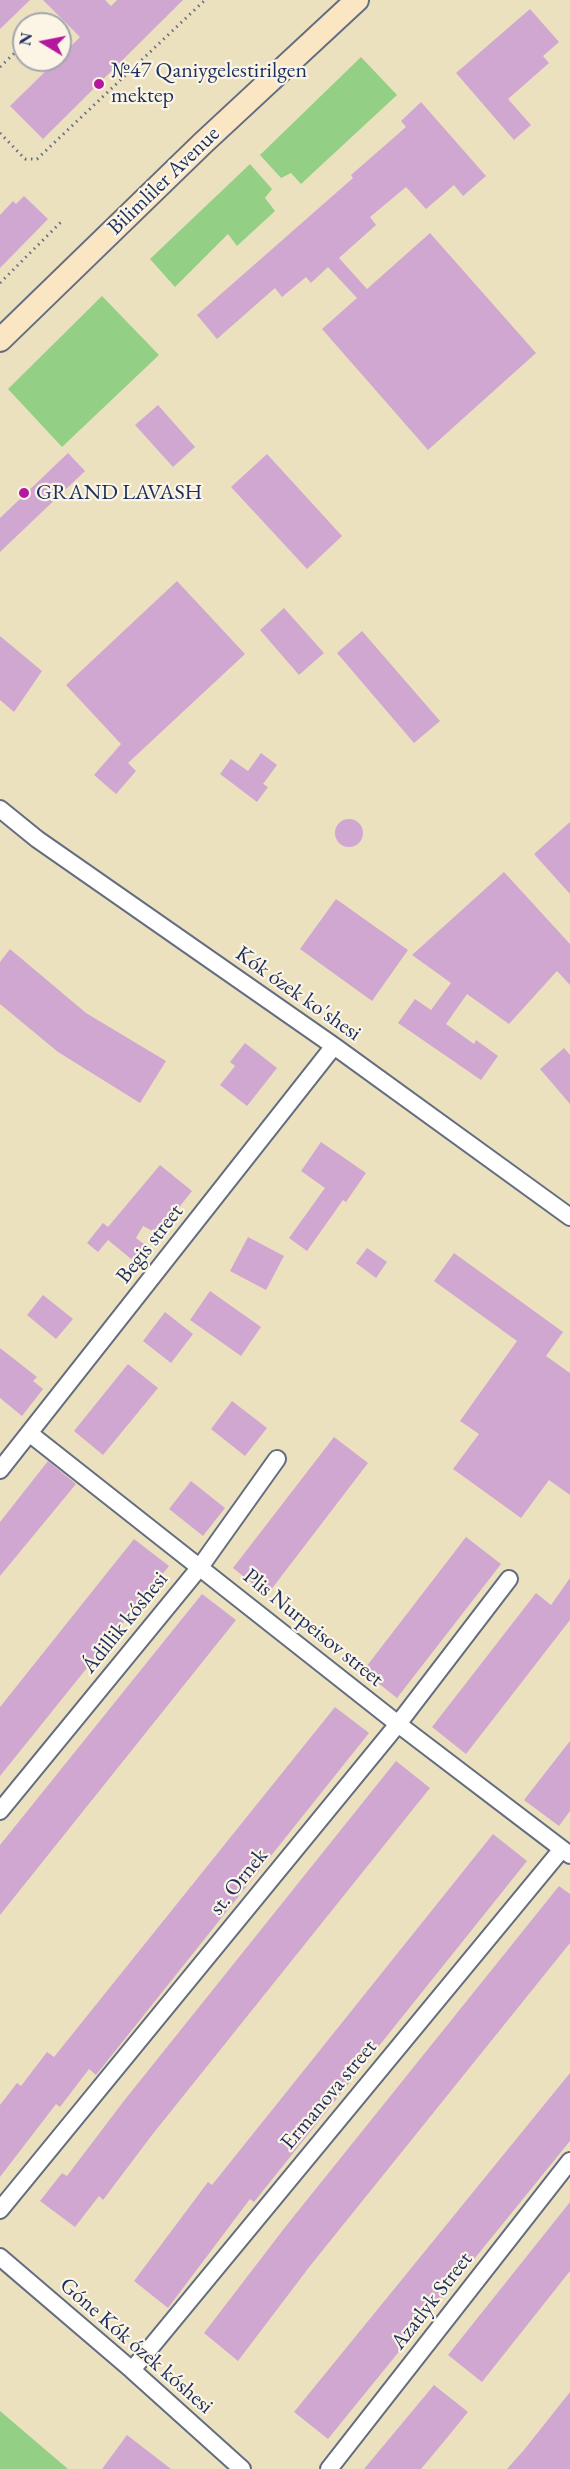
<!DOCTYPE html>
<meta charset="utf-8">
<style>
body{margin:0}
#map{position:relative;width:570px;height:2469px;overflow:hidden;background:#ebe1bf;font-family:"EB Garamond",serif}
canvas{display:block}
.north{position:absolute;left:12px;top:12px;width:60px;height:60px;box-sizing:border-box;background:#fcf5e5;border:2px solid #a2a6af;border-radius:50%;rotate:280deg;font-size:16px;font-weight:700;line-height:24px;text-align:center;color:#1b2f5e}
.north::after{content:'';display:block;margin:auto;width:21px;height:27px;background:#b5179e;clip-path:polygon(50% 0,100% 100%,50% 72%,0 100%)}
</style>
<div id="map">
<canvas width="570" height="2469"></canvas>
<div class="north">N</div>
</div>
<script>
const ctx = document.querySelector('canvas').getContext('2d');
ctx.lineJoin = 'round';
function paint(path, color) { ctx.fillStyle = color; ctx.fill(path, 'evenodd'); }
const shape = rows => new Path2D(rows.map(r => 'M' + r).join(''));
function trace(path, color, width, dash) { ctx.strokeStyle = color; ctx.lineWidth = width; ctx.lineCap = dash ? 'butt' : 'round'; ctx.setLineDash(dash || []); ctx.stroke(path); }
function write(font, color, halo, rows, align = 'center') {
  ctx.font = font + ' "EB Garamond",serif'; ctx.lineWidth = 4.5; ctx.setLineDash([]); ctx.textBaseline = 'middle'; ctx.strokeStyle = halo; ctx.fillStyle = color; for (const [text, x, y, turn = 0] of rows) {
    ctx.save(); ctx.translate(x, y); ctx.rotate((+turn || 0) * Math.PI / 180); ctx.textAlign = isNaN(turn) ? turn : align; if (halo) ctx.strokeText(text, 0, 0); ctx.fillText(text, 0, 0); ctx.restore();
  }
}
paint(shape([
 [361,57,397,95,301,184,291,173,281,178,260,155],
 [250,164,272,189,265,198,275,211,237,246,228,234,175,287,150,259],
 [102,296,159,355,62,447,8,389],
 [0,2411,68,2469,0,2469]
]), '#93d085');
paint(shape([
 [0,0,30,0,0,29],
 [43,0,105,0,111,6,117,0,183,0,43,139,10,106,57,60,60,60,60,57,80,37],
 [530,9,559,42,543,56,549,63,508,99,531,125,514,140,456,73],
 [421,102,486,176,463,196,454,185,426,209,406,187,370,217,376,225,339,258,367,289,430,233,536,353,428,450,322,329,357,298,328,267,311,283,306,277,282,297,275,288,217,339,197,315,353,178,351,175,406,127,401,121],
 [24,196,48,219,0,268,0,215,13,201,16,204],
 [158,405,195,447,173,467,135,425],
 [68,453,85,471,0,552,0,518],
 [267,454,342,536,307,569,231,487],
 [177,581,245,654,128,763,136,771,116,794,94,775,121,744,66,685],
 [284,608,324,653,299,675,260,630],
 [362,631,440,721,414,743,337,653],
 [0,636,42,671,14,712,0,700],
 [261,753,277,765,263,784,268,787,257,802,220,774,231,759,248,771],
 '335 833a14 14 0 1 1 28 0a14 14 0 1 1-28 0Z',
 [570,822,570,894,534,854],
 [504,872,570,944,570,985,557,971,509,1024,467,994,446,1024,474,1044,476,1040,498,1056,481,1080,398,1023,415,999,431,1010,451,983,412,955],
 [336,899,408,950,372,1001,300,949],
 [10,949,86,1013,166,1061,140,1103,58,1052,0,1004,0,962],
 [245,1043,277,1068,247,1106,220,1085,235,1066,230,1062],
 [564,1048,570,1055,570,1104,540,1069],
 [321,1142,366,1173,346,1202,343,1200,307,1251,289,1238,325,1188,301,1171],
 [160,1165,192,1191,158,1234,143,1226,136,1238,149,1248,136,1263,108,1240,98,1252,87,1243,103,1223,108,1227],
 [248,1237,284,1256,266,1290,230,1271],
 [367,1248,387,1262,376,1278,356,1263],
 [454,1253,563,1332,546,1356,570,1373,570,1495,549,1480,521,1518,453,1469,479,1434,460,1421,517,1341,434,1281],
 [210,1291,261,1327,241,1356,190,1320],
 [43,1295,73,1319,56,1339,27,1315],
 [165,1312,193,1334,171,1363,143,1341],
 [0,1348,37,1377,33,1381,43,1389,22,1416,0,1398],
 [128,1364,158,1388,103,1455,74,1431],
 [232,1401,267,1428,245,1456,211,1429],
 [334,1437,368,1463,267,1595,233,1568],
 [48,1461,76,1484,0,1576,0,1522],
 [191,1481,225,1508,203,1536,169,1509],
 [466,1537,501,1564,397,1698,363,1671],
 [134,1539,169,1566,0,1776,0,1707],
 [570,1578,570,1620,466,1754,432,1727,536,1593,551,1605],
 [202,1594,236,1620,0,1915,0,1845],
 [335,1707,369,1733,96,2075,89,2069,60,2107,56,2104,0,2177,0,2105,17,2083,21,2086,47,2052,54,2057],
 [570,1741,570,1811,559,1826,524,1800],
 [396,1761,430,1788,152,2135,103,2200,99,2196,75,2227,40,2201,62,2173,67,2176,123,2102],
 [493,1834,527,1861,254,2202,250,2199,168,2308,134,2281,208,2182,212,2185],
 [559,1886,570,1894,570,1943,310,2266,238,2361,204,2333,286,2226],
 [570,2073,570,2141,328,2439,294,2412],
 [570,2202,570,2271,482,2382,448,2355],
 [434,2385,468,2412,446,2439,421,2469,364,2469],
 [570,2392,570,2469,507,2469,524,2450],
 [127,2435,171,2469,102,2469]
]), '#d0a7d1');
const minor = shape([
 [0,809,37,839,334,1046,570,1217],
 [29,1433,398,1724,570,1855],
 [0,1470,334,1046],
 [0,1811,200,1567,277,1459],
 [0,2210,398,1724,509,1579],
 [0,2257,132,2370,242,2469],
 [132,2370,562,1849],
 [329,2469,570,2161]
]);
const secondary = shape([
 [0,340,203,143,357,0]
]);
trace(minor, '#646d80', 20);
trace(secondary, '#646d80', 26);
trace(shape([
 [44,24,50,19],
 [0,67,24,44],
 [0,133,25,159,37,159,205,0],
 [0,283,62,221]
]), '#646d80', 3, [1.5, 4.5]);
trace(minor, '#fff', 16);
trace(secondary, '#fbe6c4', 22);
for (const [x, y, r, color] of [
 [99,84,6,"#b5179e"],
 [24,493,6,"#b5179e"]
]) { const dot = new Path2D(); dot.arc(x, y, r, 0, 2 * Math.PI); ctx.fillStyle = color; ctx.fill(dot); trace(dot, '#fcf5e5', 2); }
write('22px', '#1b2f5e', '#fcf5e5', [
 ["№47 Qaniygelestirilgen",111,71],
 ["mektep",111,96],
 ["GRAND LAVASH",36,493]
], 'left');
write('22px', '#1b2f5e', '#fcf5e5', [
 ["Bilimliler Avenue",164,181,-44],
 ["Kók ózek ko'shesi",298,994,35],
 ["Begis street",150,1244,-52],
 ["Ádillik kóshesi",125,1623,-51],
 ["Plis Nurpeisov street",313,1628,39],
 ["st. Ornek",239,1882,-51],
 ["Ermanova street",329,2095,-50],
 ["Azatlyk Street",432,2301,-52],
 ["Góne Kók ózek kóshesi",136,2346,41]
]);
</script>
